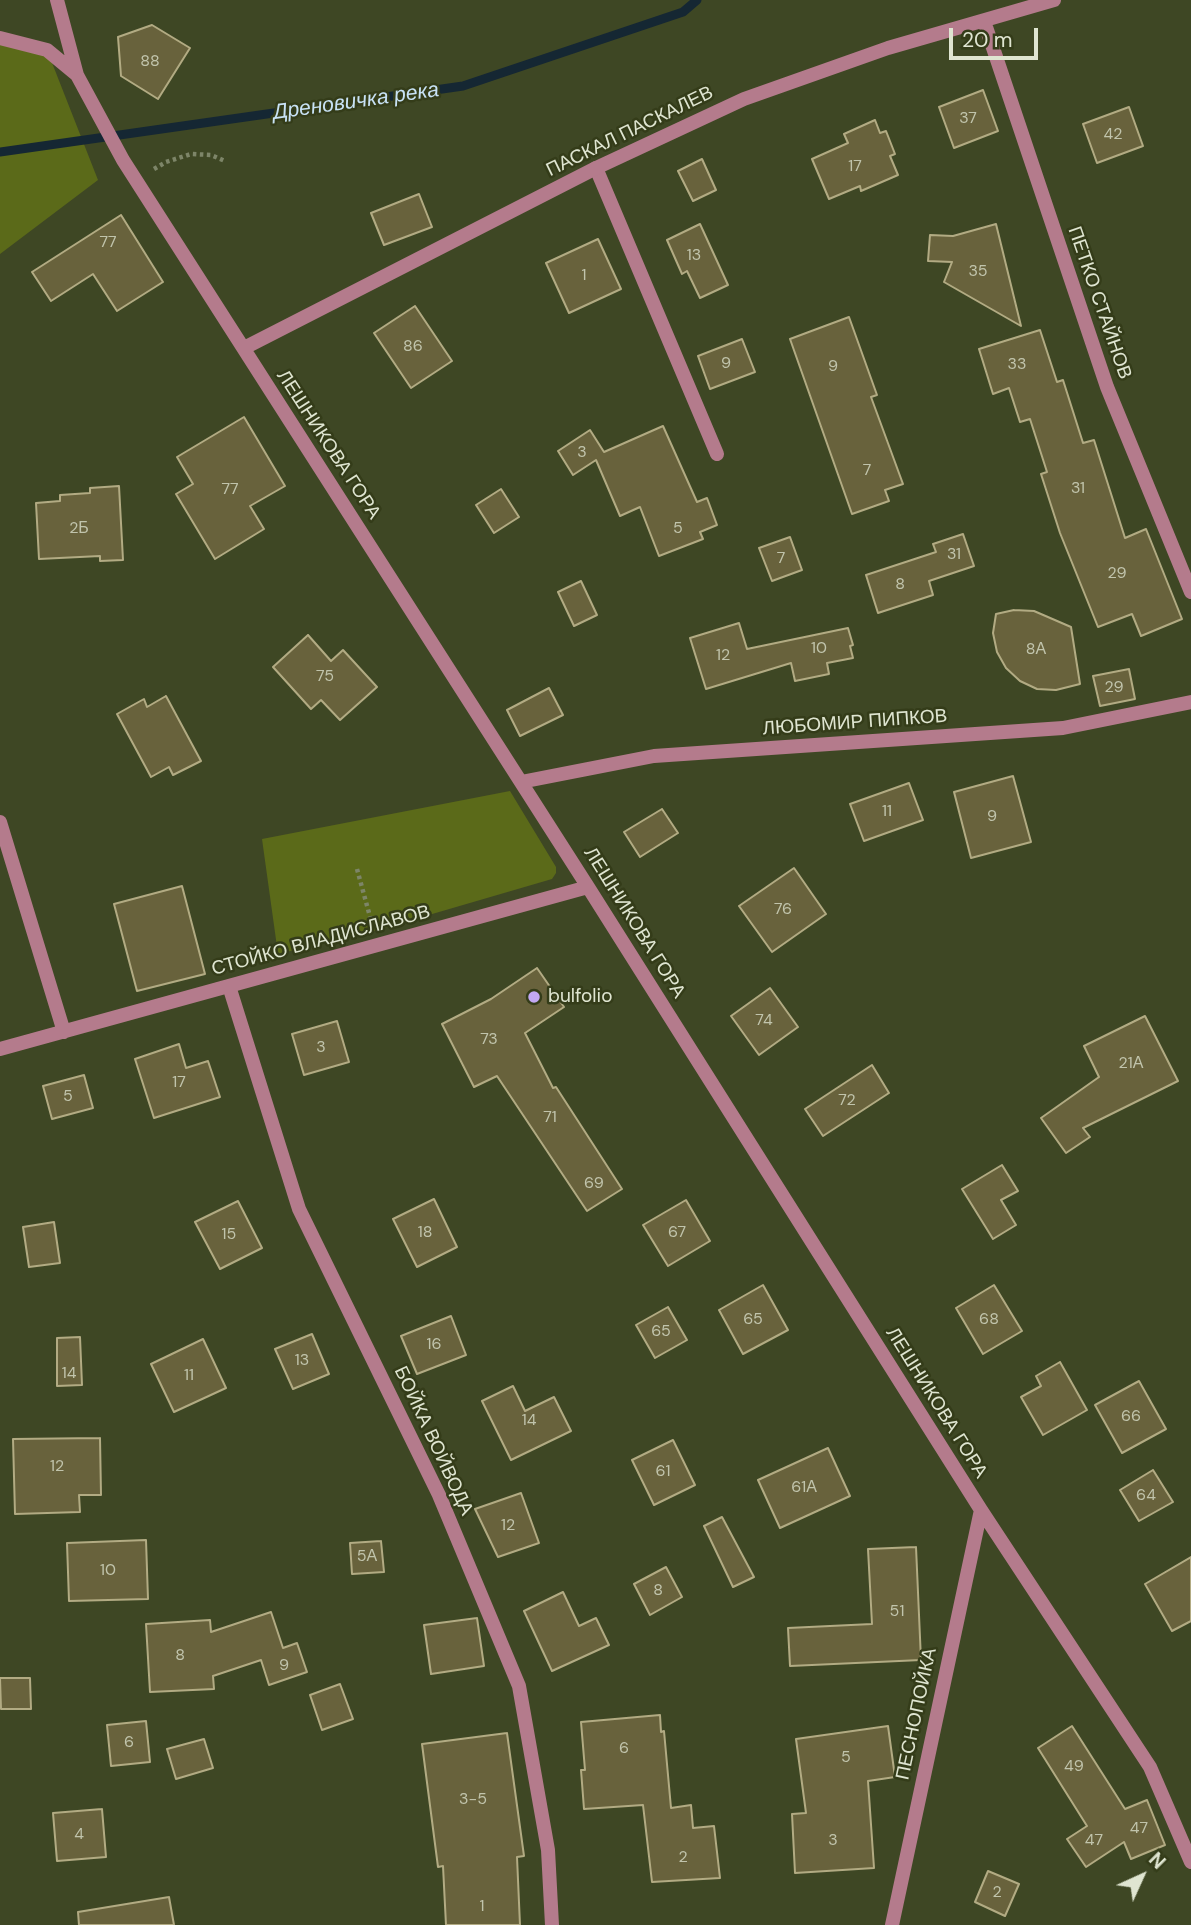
<!DOCTYPE html>
<meta charset="utf-8">
<style>
body{margin:0}
#map{position:relative;width:1191px;height:1925px;overflow:hidden;background:#3e4724;font-family:"DM Sans",sans-serif}
canvas{display:block}
.north{position:absolute;left:1107px;top:1841px;width:70px;height:70px;-webkit-text-stroke:5px #343c19;paint-order:stroke;rotate:45deg;font-size:19px;font-weight:700;line-height:28px;text-align:center;color:#dfe5d1}
.north::after{content:'';display:block;margin:auto;width:24px;height:32px;background:#dfe5d1;clip-path:polygon(50% 0,100% 100%,50% 72%,0 100%)}
.scale{position:absolute;left:949px;top:28px;width:89px;height:32px;box-sizing:border-box;border:4px solid #dfe5d1;border-top:0;padding-left:9px;font-size:21px;line-height:24px;white-space:nowrap;color:#dfe5d1;-webkit-text-stroke:5px #343c19;paint-order:stroke}
</style>
<div id="map">
<canvas width="1191" height="1925"></canvas>
<div class="north">N</div>
<div class="scale">20 m</div>
</div>
<script>
const ctx = document.querySelector('canvas').getContext('2d');
ctx.lineJoin = 'round';
function paint(path, color) { ctx.fillStyle = color; ctx.fill(path, 'evenodd'); }
const shape = rows => new Path2D(rows.map(r => 'M' + r).join(''));
function trace(path, color, width, dash) { ctx.strokeStyle = color; ctx.lineWidth = width; ctx.lineCap = dash ? 'butt' : 'round'; ctx.setLineDash(dash || []); ctx.stroke(path); }
function write(font, color, halo, rows, align = 'center') {
  ctx.font = font + ' "DM Sans",sans-serif'; ctx.lineWidth = 5; ctx.setLineDash([]); ctx.textBaseline = 'middle'; ctx.strokeStyle = halo; ctx.fillStyle = color; for (const [text, x, y, turn = 0] of rows) {
    ctx.save(); ctx.translate(x, y); ctx.rotate((+turn || 0) * Math.PI / 180); ctx.textAlign = isNaN(turn) ? turn : align; if (halo) ctx.strokeText(text, 0, 0); ctx.fillText(text, 0, 0); ctx.restore();
  }
}
paint(shape([
 [0,38,47,50,98,180,0,254],
 [510,791,556,867,556,873,552,879,374,931,278,954,262,839]
]), '#5b6a19');
trace(shape([
 [0,152,463,86,683,12,697,0]
]), '#152733', 9);
const building = shape([
 [152,25,190,48,158,99,121,76,118,37,152,25],
 [983,90,998,131,954,148,939,107,983,90],
 [1129,107,1143,146,1097,163,1083,124,1129,107],
 [875,120,880,133,886,131,895,154,890,156,898,175,861,191,860,186,829,199,812,159,848,143,844,134,875,120],
 [702,159,716,190,693,201,678,171,702,159],
 [419,194,432,227,384,245,371,213,419,194],
 [121,215,163,282,117,311,93,274,51,301,32,272,121,215],
 [700,224,728,285,700,298,687,271,682,274,667,240,700,224],
 [996,224,1021,326,944,282,952,262,928,261,930,235,953,236,996,224],
 [598,239,621,289,569,313,546,263,598,239],
 [415,306,452,361,411,388,374,333,415,306],
 [849,317,877,395,871,397,903,484,885,490,889,501,852,514,790,339,849,317],
 [1040,330,1057,382,1063,380,1083,443,1094,440,1125,538,1146,529,1182,619,1141,636,1132,614,1098,627,1060,533,1041,474,1047,472,1030,419,1020,422,1009,388,993,394,979,349,1040,330],
 [742,339,755,372,710,389,698,356,742,339],
 [244,417,285,486,250,506,264,529,215,559,176,494,193,484,177,457,244,417],
 [663,426,697,502,707,498,717,525,700,532,703,539,659,556,640,507,620,516,596,460,573,475,558,451,590,430,604,452,663,426],
 [119,486,123,560,100,561,100,556,39,559,36,503,60,501,60,495,90,493,90,488,119,486],
 [501,489,519,517,494,533,476,505,501,489],
 [963,534,974,566,929,581,933,595,878,613,866,575,936,552,933,544,963,534],
 [790,537,802,570,772,581,759,548,790,537],
 [581,581,597,615,574,626,558,592,581,581],
 [1014,610,1034,611,1071,627,1080,684,1056,690,1037,689,1020,681,1006,668,997,652,993,633,996,614,1014,610],
 [739,623,747,649,848,628,853,645,850,646,853,658,827,663,829,674,795,681,791,663,706,689,690,638,739,623],
 [308,635,331,661,343,650,377,687,340,720,321,700,311,709,273,667,308,635],
 [1129,669,1135,699,1100,706,1093,676,1129,669],
 [549,688,563,715,520,736,507,710,549,688],
 [166,696,201,761,173,775,169,767,151,777,117,714,144,699,147,707,166,696],
 [1013,776,1031,842,971,858,954,792,1013,776],
 [909,783,923,820,864,841,850,804,909,783],
 [662,809,678,833,640,857,624,832,662,809],
 [794,868,826,914,772,952,739,906,794,868],
 [182,886,205,974,137,991,114,904,182,886],
 [537,968,564,1007,525,1033,553,1088,556,1087,622,1189,587,1211,497,1076,474,1087,442,1024,491,999,537,968],
 [770,988,798,1027,759,1055,731,1016,770,988],
 [1145,1016,1178,1081,1083,1128,1090,1137,1066,1153,1041,1118,1099,1077,1084,1046,1145,1016],
 [337,1021,349,1062,304,1075,292,1034,337,1021],
 [179,1044,186,1068,208,1061,220,1097,154,1118,135,1059,179,1044],
 [872,1065,889,1093,823,1136,805,1109,872,1065],
 [84,1075,93,1108,52,1119,43,1086,84,1075],
 [1002,1165,1018,1191,1001,1200,1016,1225,993,1239,962,1189,1002,1165],
 [434,1199,457,1247,417,1267,393,1219,434,1199],
 [686,1200,710,1241,668,1266,643,1225,686,1200],
 [238,1201,262,1248,220,1269,195,1222,238,1201],
 [54,1222,60,1263,29,1267,23,1227,54,1222],
 [763,1285,788,1330,743,1354,719,1310,763,1285],
 [994,1285,1022,1331,983,1354,956,1308,994,1285],
 [668,1307,687,1340,655,1358,636,1325,668,1307],
 [451,1316,466,1355,417,1374,401,1336,451,1316],
 [312,1334,329,1374,293,1389,275,1349,312,1334],
 [80,1337,82,1385,57,1386,57,1338,80,1337],
 [203,1339,226,1388,174,1412,151,1364,203,1339],
 [1060,1362,1087,1410,1043,1435,1021,1397,1041,1386,1036,1376,1060,1362],
 [1139,1381,1166,1429,1122,1453,1095,1405,1139,1381],
 [513,1386,525,1411,554,1397,571,1431,511,1460,482,1401,513,1386],
 [100,1438,101,1495,79,1495,80,1512,15,1514,13,1439,100,1438],
 [673,1440,695,1485,654,1505,632,1460,673,1440],
 [828,1448,850,1496,780,1528,758,1480,828,1448],
 [1153,1470,1173,1502,1139,1521,1120,1490,1153,1470],
 [521,1493,539,1543,498,1557,475,1509,521,1493],
 [722,1517,754,1577,733,1587,704,1526,722,1517],
 [146,1540,148,1599,69,1601,67,1543,146,1540],
 [381,1541,384,1572,352,1574,350,1543,381,1541],
 [916,1547,921,1660,790,1666,788,1628,872,1624,868,1549,916,1547],
 [1191,1557,1191,1621,1172,1631,1145,1584,1191,1557],
 [666,1567,682,1597,650,1615,634,1584,666,1567],
 [563,1592,579,1626,596,1618,609,1645,552,1671,524,1611,563,1592],
 [271,1612,283,1648,297,1643,307,1672,269,1685,261,1660,213,1676,214,1689,150,1692,146,1624,210,1620,211,1632,271,1612],
 [477,1618,484,1666,431,1674,424,1625,477,1618],
 [0,1678,30,1678,31,1709,1,1709,0,1678],
 [340,1684,353,1719,322,1730,310,1695,340,1684],
 [660,1715,661,1732,664,1731,671,1808,691,1805,693,1828,714,1826,720,1878,652,1882,643,1805,584,1809,581,1770,585,1770,581,1722,660,1715],
 [146,1721,150,1762,111,1766,107,1725,146,1721],
 [888,1726,895,1777,868,1781,874,1868,795,1873,792,1814,806,1813,796,1739,888,1726],
 [1072,1726,1125,1809,1147,1800,1165,1845,1131,1859,1124,1842,1086,1867,1067,1839,1087,1826,1038,1748,1072,1726],
 [507,1733,524,1856,517,1857,520,1925,446,1925,443,1866,438,1867,422,1744,507,1733],
 [204,1739,213,1768,176,1779,167,1749,204,1739],
 [102,1809,106,1857,57,1861,53,1813,102,1809],
 [988,1871,1019,1884,1005,1916,975,1902,988,1871],
 [169,1897,174,1925,79,1925,78,1912,169,1897]
]);
paint(building, '#68623c');
trace(building, '#b2ab83', 2);
trace(shape([
 [154,169,166,162,191,154,211,155,225,161],
 [357,869,372,924]
]), '#7d8568', 4.5, [3.5, 3.5]);
trace(shape([
 [596,168,717,454]
]), '#b47b8c', 14);
trace(shape([
 [57,0,77,75,123,160,588,887,981,1510,1150,1767,1191,1862],
 [984,21,1107,387,1191,592],
 [0,38,47,50,76,74],
 [244,348,596,168,744,99,888,48,1054,0],
 [521,782,654,756,1063,728,1191,702],
 [0,822,64,1032],
 [229,986,299,1209,439,1495,519,1686,548,1850,552,1925],
 [0,1049,588,887],
 [892,1925,981,1510]
]), '#b47b8c', 14);
for (const [x, y, r, color] of [
 [534,997,7,"#c2a8f3"]
]) { const dot = new Path2D(); dot.arc(x, y, r, 0, 2 * Math.PI); ctx.fillStyle = color; ctx.fill(dot); trace(dot, '#343c19', 2.5); }
write('16px', '#c1c4ac', null, [
 ["88",150,62],
 ["37",968,119],
 ["42",1113,135],
 ["17",855,167],
 ["77",108,243],
 ["13",694,256],
 ["35",978,272],
 ["1",584,276],
 ["86",413,347],
 ["9",726,364],
 ["33",1017,365],
 ["9",833,367],
 ["3",582,453],
 ["7",867,471],
 ["31",1078,489],
 ["77",230,490],
 ["2Б",79,529],
 ["5",678,529],
 ["31",954,555],
 ["7",781,559],
 ["29",1117,574],
 ["8",900,585],
 ["10",819,649],
 ["8А",1036,650],
 ["12",723,656],
 ["75",325,677],
 ["29",1114,688],
 ["11",887,812],
 ["9",992,817],
 ["76",783,910],
 ["74",764,1021],
 ["73",489,1040],
 ["3",321,1048],
 ["21А",1131,1064],
 ["17",179,1083],
 ["5",68,1097],
 ["72",847,1101],
 ["71",550,1118],
 ["69",594,1184],
 ["18",425,1233],
 ["67",677,1233],
 ["15",229,1235],
 ["65",753,1320],
 ["68",989,1320],
 ["65",661,1332],
 ["16",434,1345],
 ["13",302,1361],
 ["14",69,1374],
 ["11",189,1376],
 ["66",1131,1417],
 ["14",529,1421],
 ["12",57,1467],
 ["61",663,1472],
 ["61А",804,1488],
 ["64",1146,1496],
 ["12",508,1526],
 ["5А",367,1557],
 ["10",108,1571],
 ["8",658,1591],
 ["51",897,1612],
 ["8",180,1656],
 ["9",284,1666],
 ["6",129,1743],
 ["6",624,1749],
 ["5",846,1758],
 ["49",1074,1767],
 ["3-5",473,1800],
 ["47",1139,1829],
 ["4",79,1835],
 ["3",833,1841],
 ["47",1094,1841],
 ["2",683,1858],
 ["2",997,1893],
 ["1",482,1907]
]);
write('19px', '#dfe5d1', '#343c19', [
 ["ПАСКАЛ ПАСКАЛЕВ",630,132,-26],
 ["ПЕТКО СТАЙНОВ",1099,303,71],
 ["ЛЕШНИКОВА ГОРА",328,445,57],
 ["ЛЮБОМИР ПИПКОВ",855,723,-4],
 ["ЛЕШНИКОВА ГОРА",634,923,58],
 ["СТОЙКО ВЛАДИСЛАВОВ",321,941,-15],
 ["ЛЕШНИКОВА ГОРА",936,1403,58],
 ["БОЙКА ВОЙВОДА",433,1441,65],
 ["ПЕСНОПОЙКА",917,1714,-78]
]);
write('19px', '#dfe5d1', '#343c19', [
 ["bulfolio",548,997]
], 'left');
write('italic 21px', '#c8e2f5', '#343c19', [
 ["Дреновичка река",356,102,-8]
]);
</script>
